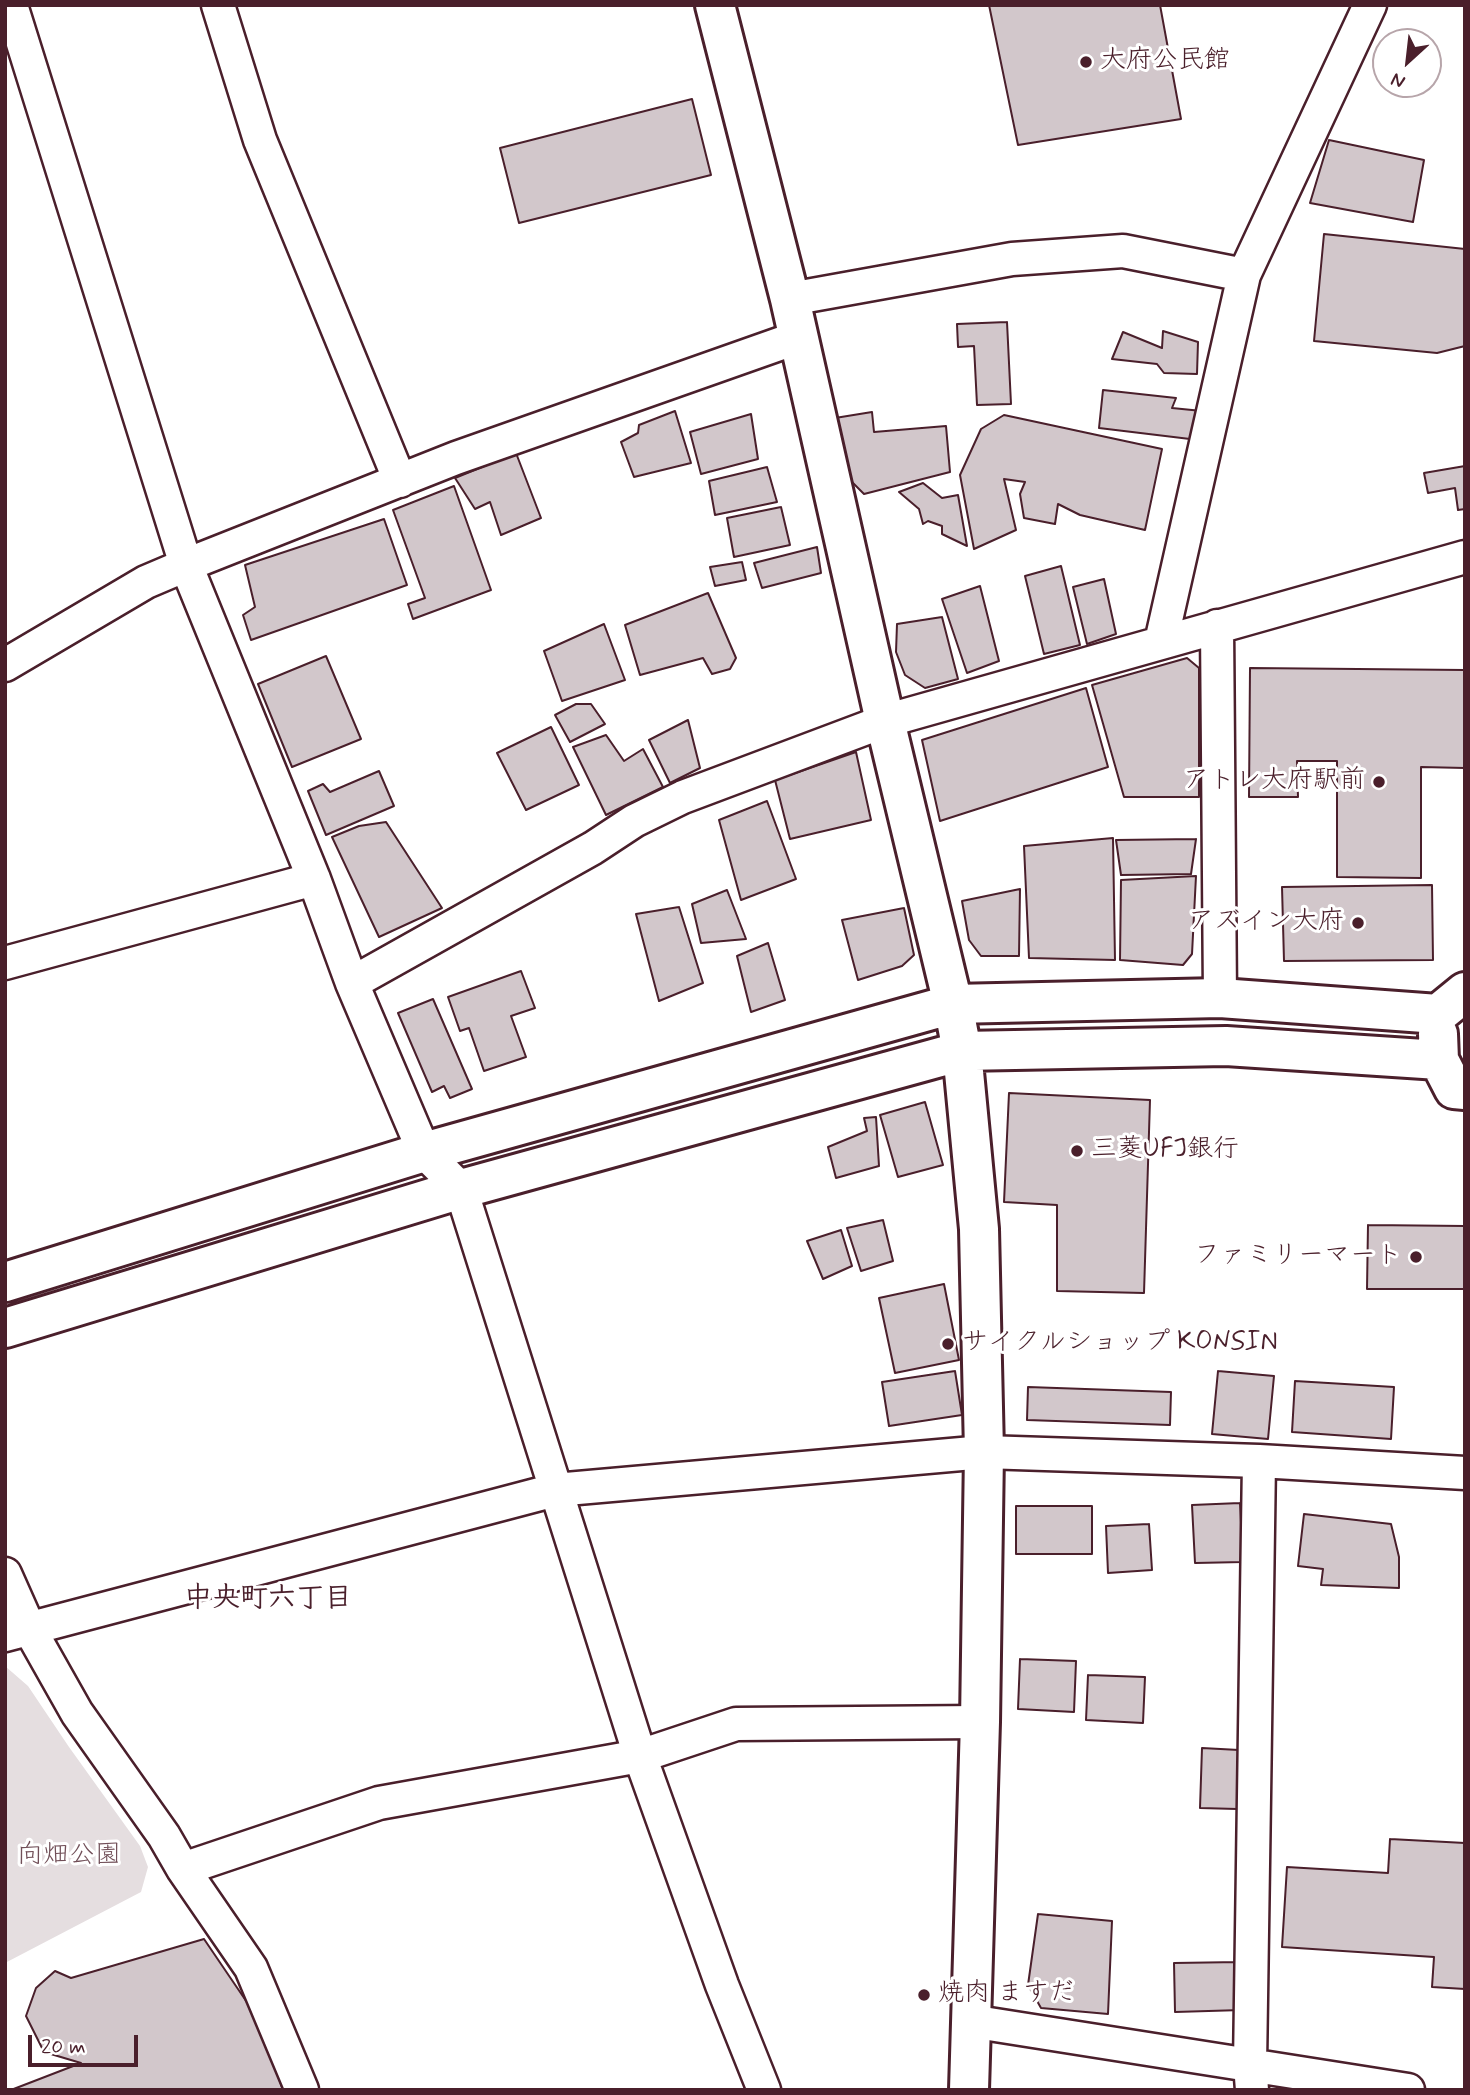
<!DOCTYPE html>
<meta charset="utf-8">
<style>
body{margin:0}
#map{position:relative;width:1470px;height:2095px;overflow:hidden;background:#fff;font-family:Mynerve,sans-serif}
canvas{display:block}
.frame{position:absolute;inset:0;border:7px solid #4a1f2b;pointer-events:none}
.north{position:absolute;left:1372px;top:28px;width:70px;height:70px;box-sizing:border-box;background:#fff;border:2px solid #b7a5aa;border-radius:50%;rotate:207deg;font-size:19px;font-weight:700;line-height:28px;text-align:center;color:#4a1f2b}
.north::after{content:'';display:block;margin:auto;width:24px;height:32px;background:#4a1f2b;clip-path:polygon(50% 0,100% 100%,50% 72%,0 100%)}
.scale{position:absolute;left:28px;top:2035px;width:110px;height:32px;box-sizing:border-box;border:4px solid #4a1f2b;border-top:0;padding-left:9px;font-size:21px;line-height:24px;white-space:nowrap;color:#4a1f2b;-webkit-text-stroke:5px #fff;paint-order:stroke}
</style>
<div id="map">
<canvas width="1470" height="2095"></canvas>
<div class="frame"></div>
<div class="north">N</div>
<div class="scale">20 m</div>
</div>
<script>
const ctx = document.querySelector('canvas').getContext('2d');
ctx.lineJoin = 'round';
function paint(path, color) { ctx.fillStyle = color; ctx.fill(path, 'evenodd'); }
const shape = rows => new Path2D(rows.map(r => 'M' + r).join(''));
function trace(path, color, width, dash) { ctx.strokeStyle = color; ctx.lineWidth = width; ctx.lineCap = dash ? 'butt' : 'round'; ctx.setLineDash(dash || []); ctx.stroke(path); }
function write(font, color, halo, rows, align = 'center') {
  ctx.font = font + ' Mynerve,"Klee One",sans-serif'; ctx.lineWidth = 6; ctx.setLineDash([]); ctx.textBaseline = 'middle'; ctx.strokeStyle = halo; ctx.fillStyle = color; for (const [text, x, y, turn = 0] of rows) {
    ctx.save(); ctx.translate(x, y); ctx.rotate((+turn || 0) * Math.PI / 180); ctx.textAlign = isNaN(turn) ? turn : align; if (halo) ctx.strokeText(text, 0, 0); ctx.fillText(text, 0, 0); ctx.restore();
  }
}
paint(shape([
 [5,1666,28,1686,69,1747,140,1846,148,1867,141,1892,5,1963]
]), '#e5dee0');
const building = shape([
 [989,5,1160,5,1181,119,1018,145,989,5],
 [692,99,711,175,519,223,500,148,692,99],
 [1329,140,1424,160,1413,222,1310,203,1329,140],
 [1324,234,1465,249,1465,346,1437,353,1314,341,1324,234],
 [1007,322,1011,404,977,405,974,346,958,347,957,324,1007,322],
 [1163,331,1198,342,1197,374,1164,373,1157,364,1112,359,1123,332,1162,348,1163,331],
 [1103,390,1176,398,1172,408,1202,411,1190,439,1099,428,1103,390],
 [675,411,691,463,634,477,621,442,638,433,639,425,675,411],
 [872,412,874,432,946,426,950,472,864,494,850,480,835,418,872,412],
 [751,414,758,459,701,474,690,432,751,414],
 [1004,415,1162,449,1145,530,1080,515,1058,504,1055,524,1024,518,1020,494,1025,482,1004,479,1016,530,974,549,960,475,981,429,1004,415],
 [516,453,541,518,501,535,490,502,475,509,455,478,516,453],
 [1465,466,1465,509,1458,510,1455,488,1428,493,1424,473,1465,466],
 [767,467,777,502,715,515,709,481,767,467],
 [923,483,942,498,958,495,967,546,942,534,942,526,928,521,923,524,919,509,899,492,923,483],
 [454,486,491,590,413,619,408,604,425,598,393,510,454,486],
 [781,507,790,545,734,557,727,518,781,507],
 [384,519,407,585,251,640,243,615,255,607,245,565,384,519],
 [817,547,821,573,762,588,754,563,817,547],
 [742,562,746,580,715,586,710,567,742,562],
 [1061,566,1080,645,1044,654,1025,576,1061,566],
 [1104,579,1116,634,1087,644,1073,587,1104,579],
 [980,586,999,661,967,673,942,599,980,586],
 [708,593,736,658,730,669,712,674,703,658,640,675,625,625,708,593],
 [942,617,958,679,925,688,905,675,896,652,897,624,942,617],
 [604,624,625,680,562,701,544,651,604,624],
 [326,656,361,739,292,767,258,684,326,656],
 [1187,658,1199,668,1199,797,1124,797,1092,685,1187,658],
 [1250,668,1465,670,1465,768,1421,767,1421,878,1337,877,1337,761,1297,761,1298,797,1249,797,1250,668],
 [1086,688,1108,767,940,821,922,740,1086,688],
 [576,704,591,704,605,724,570,742,555,715,576,704],
 [688,720,700,768,670,783,649,740,688,720],
 [551,727,579,785,526,810,497,753,551,727],
 [606,735,624,761,643,749,663,787,606,815,573,747,606,735],
 [856,752,871,820,790,839,775,780,856,752],
 [379,771,394,806,326,835,308,791,323,784,330,792,379,771],
 [767,801,796,879,741,900,719,820,767,801],
 [386,822,442,908,379,937,332,837,359,826,386,822],
 [1113,838,1115,960,1029,958,1024,846,1113,838],
 [1196,839,1191,874,1121,875,1116,840,1196,839],
 [1196,876,1192,954,1183,965,1120,960,1121,880,1196,876],
 [1432,885,1433,960,1284,961,1282,887,1432,885],
 [1020,889,1019,956,981,956,969,940,962,901,1020,889],
 [727,890,746,939,701,943,692,904,727,890],
 [679,907,703,983,659,1001,636,914,679,907],
 [904,908,914,955,902,966,858,980,842,920,904,908],
 [768,943,785,1000,751,1012,737,956,768,943],
 [521,971,535,1008,511,1016,526,1057,484,1071,469,1028,460,1031,448,997,521,971],
 [433,999,472,1089,450,1098,444,1086,432,1092,398,1013,433,999],
 [1009,1093,1150,1100,1144,1293,1057,1291,1057,1205,1004,1202,1009,1093],
 [925,1102,943,1165,898,1177,880,1115,925,1102],
 [876,1117,879,1166,836,1178,828,1147,867,1131,864,1118,876,1117],
 [883,1220,893,1261,861,1271,847,1228,883,1220],
 [1368,1225,1465,1226,1465,1289,1367,1289,1368,1225],
 [841,1230,852,1266,823,1279,807,1241,841,1230],
 [944,1284,959,1360,895,1373,879,1298,944,1284],
 [955,1371,962,1415,889,1426,882,1382,955,1371],
 [1218,1371,1274,1376,1268,1439,1212,1434,1218,1371],
 [1295,1381,1394,1387,1391,1439,1292,1432,1295,1381],
 [1028,1387,1171,1392,1170,1425,1027,1420,1028,1387],
 [1240,1503,1243,1562,1195,1563,1192,1505,1240,1503],
 [1016,1506,1092,1506,1092,1554,1016,1554,1016,1506],
 [1304,1514,1391,1524,1399,1557,1399,1588,1321,1585,1323,1569,1298,1566,1304,1514],
 [1149,1524,1152,1570,1108,1573,1106,1526,1149,1524],
 [1020,1659,1076,1661,1074,1712,1018,1709,1020,1659],
 [1088,1675,1145,1677,1143,1723,1086,1720,1088,1675],
 [1202,1748,1239,1750,1237,1809,1200,1808,1202,1748],
 [1390,1839,1465,1843,1465,1989,1432,1987,1434,1957,1282,1947,1287,1867,1388,1873,1390,1839],
 [1038,1914,1112,1921,1108,2014,1041,2008,1028,1985,1038,1914],
 [204,1939,257,2017,283,2090,11,2090,81,2063,44,2052,26,2016,36,1988,55,1971,71,1978,204,1939],
 [1240,1962,1242,2010,1175,2012,1174,1963,1240,1962]
]);
paint(building, '#d2c7cb');
trace(building, '#4a1f2b', 2);
const minor = shape([
 [11,5,186,565,314,879,352,983,424,1152,461,1189,640,1756,722,1985,764,2090],
 [218,5,260,140,400,481],
 [790,299,1012,259,1123,251,1244,275],
 [1217,626,1220,998],
 [1161,642,1244,275,1370,5],
 [5,665,146,582,186,565,456,458,799,337],
 [5,963,314,879],
 [352,983,593,848,634,821,683,797,885,721,1465,557],
 [5,1574,29,1628,77,1713,164,1836,183,1869,251,1968,302,2090],
 [5,1635,555,1490,984,1452,1259,1461,1465,1473],
 [183,1869,379,1803,640,1756,736,1724,980,1722],
 [970,2021,1408,2090],
 [1252,2090,1250,2065,1259,1461]
]);
const tertiary = shape([
 [715,5,790,299,885,721,953,1004,962,1051,979,1229,984,1452,980,1722,969,2090],
 [1438,1034,1439,1060,1454,1089,1465,1090],
 [5,1282,424,1152,953,1004,1220,998,1438,1014,1465,992],
 [5,1328,461,1189,962,1051,1226,1046,1439,1060]
]);
trace(minor, '#4a1f2b', 37);
trace(tertiary, '#4a1f2b', 44);
trace(minor, '#fff', 32);
trace(tertiary, '#fff', 38);
for (const [x, y, r, color] of [
 [1086,62,7,"#4a1f2b"],
 [1379,782,7,"#4a1f2b"],
 [1358,923,7,"#4a1f2b"],
 [1077,1151,7,"#4a1f2b"],
 [1416,1257,7,"#4a1f2b"],
 [948,1344,7,"#4a1f2b"],
 [924,1995,7,"#4a1f2b"]
]) { const dot = new Path2D(); dot.arc(x, y, r, 0, 2 * Math.PI); ctx.fillStyle = color; ctx.fill(dot); trace(dot, '#fff', 2.5); }
write('26px', '#4a1f2b', '#fff', [
 ["大府公民館",1100,62],
 ["アトレ大府駅前",1365,782,"right"],
 ["アズイン大府",1344,923,"right"],
 ["三菱UFJ銀行",1091,1151],
 ["ファミリーマート",1402,1257,"right"],
 ["サイクルショップ KONSIN",962,1344],
 ["焼肉 ますだ",938,1995]
], 'left');
write('26px', '#714f58', '#fff', [
 ["向畑公園",69,1857]
]);
write('bold 28px', '#4a1f2b', '#fff', [
 ["中央町六丁目",268,1600]
]);
</script>
